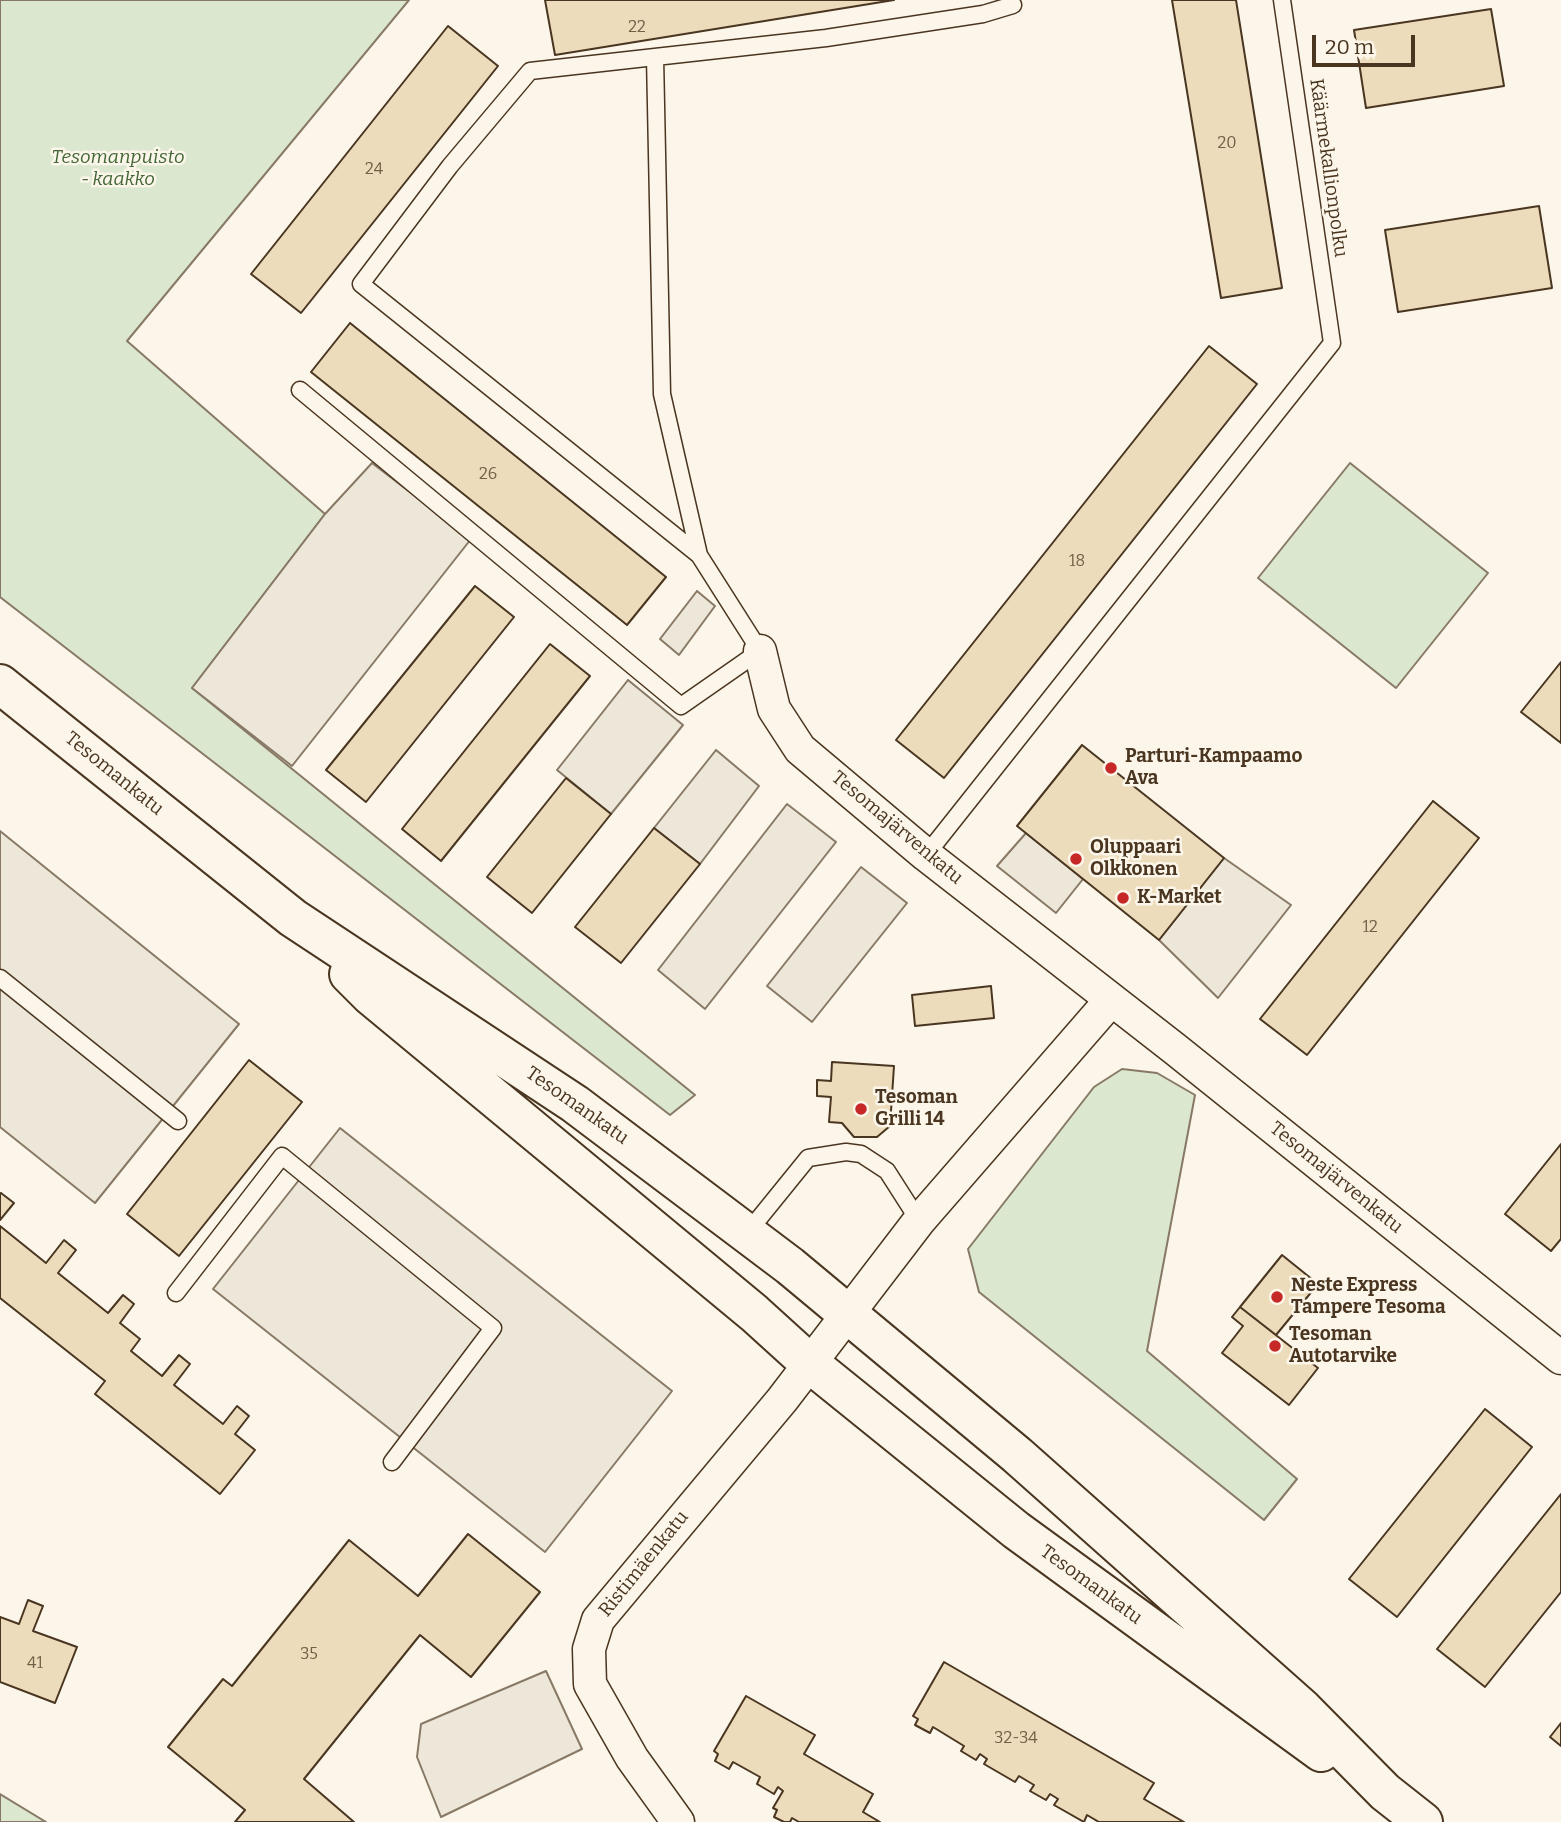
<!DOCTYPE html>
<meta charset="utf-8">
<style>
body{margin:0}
#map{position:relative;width:1561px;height:1822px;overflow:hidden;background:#fbf6e9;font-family:Bitter,serif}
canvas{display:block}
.scale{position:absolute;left:1312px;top:35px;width:103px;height:32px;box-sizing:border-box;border:4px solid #4a3520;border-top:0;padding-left:9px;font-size:21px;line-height:24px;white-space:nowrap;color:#4a3520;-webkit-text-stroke:5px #fbf6e9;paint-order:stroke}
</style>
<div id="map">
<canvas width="1561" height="1822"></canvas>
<div class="scale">20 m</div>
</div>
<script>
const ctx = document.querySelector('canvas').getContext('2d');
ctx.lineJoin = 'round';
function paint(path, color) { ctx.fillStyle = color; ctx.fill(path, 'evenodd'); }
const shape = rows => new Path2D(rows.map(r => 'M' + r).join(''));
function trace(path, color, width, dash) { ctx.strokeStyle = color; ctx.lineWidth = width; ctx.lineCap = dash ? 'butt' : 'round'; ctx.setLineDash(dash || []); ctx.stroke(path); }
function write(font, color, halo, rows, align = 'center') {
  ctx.font = font + ' Bitter,serif'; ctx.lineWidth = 5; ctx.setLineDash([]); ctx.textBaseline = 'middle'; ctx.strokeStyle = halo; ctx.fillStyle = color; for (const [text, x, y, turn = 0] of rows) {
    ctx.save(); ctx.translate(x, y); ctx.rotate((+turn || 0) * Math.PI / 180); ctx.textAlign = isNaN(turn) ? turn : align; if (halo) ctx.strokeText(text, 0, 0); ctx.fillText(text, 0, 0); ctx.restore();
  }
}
const green = shape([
 [0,0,409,0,127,341,325,514,192,688,695,1095,670,1115,0,597,0,0],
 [1350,463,1488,573,1396,688,1258,578,1350,463],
 [1122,1069,1157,1073,1195,1095,1147,1351,1297,1479,1264,1520,979,1292,968,1249,1094,1087,1122,1069],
 [0,1794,46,1822,0,1822,0,1794]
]);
paint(green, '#dce7d0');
trace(green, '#887966', 2);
const parking = shape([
 [372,463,471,539,292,766,192,688,325,514,372,463],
 [697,591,715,606,679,655,660,639,697,591],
 [628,680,683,725,611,814,557,770,628,680],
 [716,750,759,786,700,864,654,828,716,750],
 [787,804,836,842,705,1009,658,970,787,804],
 [0,831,239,1024,95,1203,0,1127,0,831],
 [1026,833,1083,879,1056,913,997,866,1026,833],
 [1224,858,1291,905,1218,998,1159,940,1224,858],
 [861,867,907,903,812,1022,767,986,861,867],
 [340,1128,672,1391,545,1552,213,1289,340,1128],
 [546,1671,582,1749,441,1817,417,1757,421,1724,546,1671]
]);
paint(parking, '#ede7d9');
trace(parking, '#887966', 2);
const building = shape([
 [545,0,894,0,555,55,545,0],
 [1172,0,1236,0,1282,288,1221,298,1172,0],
 [1491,9,1504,86,1366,108,1354,30,1491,9],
 [448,26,498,66,301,313,251,274,448,26],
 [1539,206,1552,288,1398,312,1385,230,1539,206],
 [350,323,666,577,627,625,311,372,350,323],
 [1209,346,1257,384,944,778,896,740,1209,346],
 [475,586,514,617,366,802,326,770,475,586],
 [550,644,590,676,441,861,402,829,550,644],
 [1561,662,1561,743,1521,712,1561,662],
 [1082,745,1224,858,1159,940,1017,826,1082,745],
 [566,778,611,814,532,913,487,877,566,778],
 [1433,801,1479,838,1307,1055,1260,1019,1433,801],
 [654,828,700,864,621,963,575,927,654,828],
 [991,986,994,1018,915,1026,912,995,991,986],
 [249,1060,302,1102,179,1256,127,1214,249,1060],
 [832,1062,894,1066,890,1126,877,1137,854,1137,842,1123,829,1122,831,1097,817,1096,817,1080,831,1081,832,1062],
 [1561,1144,1561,1239,1551,1251,1505,1214,1561,1144],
 [1,1193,14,1203,0,1220,0,1194,1,1193],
 [0,1226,46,1263,64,1240,76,1250,58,1273,108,1313,123,1295,134,1304,120,1323,140,1339,131,1351,162,1376,179,1355,190,1364,174,1385,223,1424,237,1406,249,1416,235,1434,255,1450,220,1494,95,1394,105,1381,0,1298,0,1226],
 [1282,1255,1318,1284,1276,1335,1240,1307,1282,1255],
 [1240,1307,1318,1368,1289,1405,1222,1353,1243,1326,1232,1317,1240,1307],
 [1485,1409,1532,1447,1397,1617,1349,1579,1485,1409],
 [1561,1494,1561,1592,1485,1687,1437,1649,1561,1494],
 [468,1534,540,1592,471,1677,420,1635,304,1779,354,1822,235,1822,245,1810,168,1747,223,1679,232,1686,349,1540,418,1596,468,1534],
 [28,1600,43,1606,33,1631,77,1647,55,1703,0,1682,0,1617,19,1624,28,1600],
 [944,1662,1154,1783,1144,1799,1184,1822,1099,1822,1087,1815,1084,1822,1054,1805,1058,1799,1050,1794,1046,1800,1030,1791,1034,1785,1019,1776,1015,1782,984,1764,987,1759,980,1754,976,1760,961,1751,964,1746,933,1727,930,1733,915,1725,918,1719,913,1716,944,1662],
 [746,1696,815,1735,804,1754,873,1794,863,1812,880,1822,799,1822,792,1818,790,1822,784,1822,774,1817,777,1810,773,1808,783,1791,778,1787,774,1794,757,1784,760,1777,733,1762,729,1769,715,1761,718,1754,714,1751,746,1696],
 [1561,1723,1561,1746,1550,1737,1561,1723]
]);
paint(building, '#ecdcbc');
trace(building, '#4a3520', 2);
const lane = shape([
 [655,57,826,38,983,14,1013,5],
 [300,390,681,706,760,651,699,555,361,284,450,166,530,71,655,57,662,394,699,555],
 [926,855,1332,343,1282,0],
 [0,978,178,1121],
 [748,1232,808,1158,846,1152,861,1154,887,1171,919,1221],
 [176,1293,282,1156,493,1328,392,1462]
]);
const street = shape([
 [760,651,774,709,800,749,926,855,1175,1049,1561,1358],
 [678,1822,632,1758,590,1684,589,1649,598,1620,782,1400,919,1221,1111,1000]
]);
const secondary = shape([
 [0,684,293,918,575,1104,790,1266,1017,1455,1303,1709,1385,1792,1423,1822],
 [349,974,370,995,754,1313,808,1362,1016,1530,1321,1752]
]);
trace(lane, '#4a3520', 19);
trace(street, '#4a3520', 35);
trace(secondary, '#4a3520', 42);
trace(lane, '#fbf6e9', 16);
trace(street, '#fbf6e9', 32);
trace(secondary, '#fbf6e9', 38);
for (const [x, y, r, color] of [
 [1111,768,7,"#c62828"],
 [1076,859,7,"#c62828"],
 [1123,898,7,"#c62828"],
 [861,1109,7,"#c62828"],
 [1277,1297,7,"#c62828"],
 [1275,1346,7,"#c62828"]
]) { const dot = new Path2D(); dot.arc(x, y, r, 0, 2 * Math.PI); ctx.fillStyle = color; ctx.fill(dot); trace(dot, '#fbf6e9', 2.5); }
write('16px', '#725f47', null, [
 ["22",637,28],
 ["20",1227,144],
 ["24",374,170],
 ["26",488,475],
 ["18",1077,562],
 ["12",1370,928],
 ["35",309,1655],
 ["41",35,1664],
 ["32-34",1016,1739]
]);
write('italic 19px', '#436837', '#fbf6e9', [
 ["Tesomanpuisto",118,158],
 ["- kaakko",118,180]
]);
write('19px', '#4a3520', '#fbf6e9', [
 ["Käärmekallionpolku",1328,168,82],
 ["Tesomankatu",114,774,39],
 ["Tesomajärvenkatu",897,828,40],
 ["Tesomankatu",577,1106,35],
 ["Tesomajärvenkatu",1336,1178,39],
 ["Ristimäenkatu",644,1564,-51],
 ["Tesomankatu",1091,1585,36]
]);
write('bold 19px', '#4a3520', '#fbf6e9', [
 ["Parturi-Kampaamo",1125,757],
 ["Ava",1125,779],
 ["Oluppaari",1090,848],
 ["Olkkonen",1090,870],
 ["K-Market",1137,898],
 ["Tesoman",875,1098],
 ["Grilli 14",875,1120],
 ["Neste Express",1291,1286],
 ["Tampere Tesoma",1291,1308],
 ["Tesoman",1289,1335],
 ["Autotarvike",1289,1357]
], 'left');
</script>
